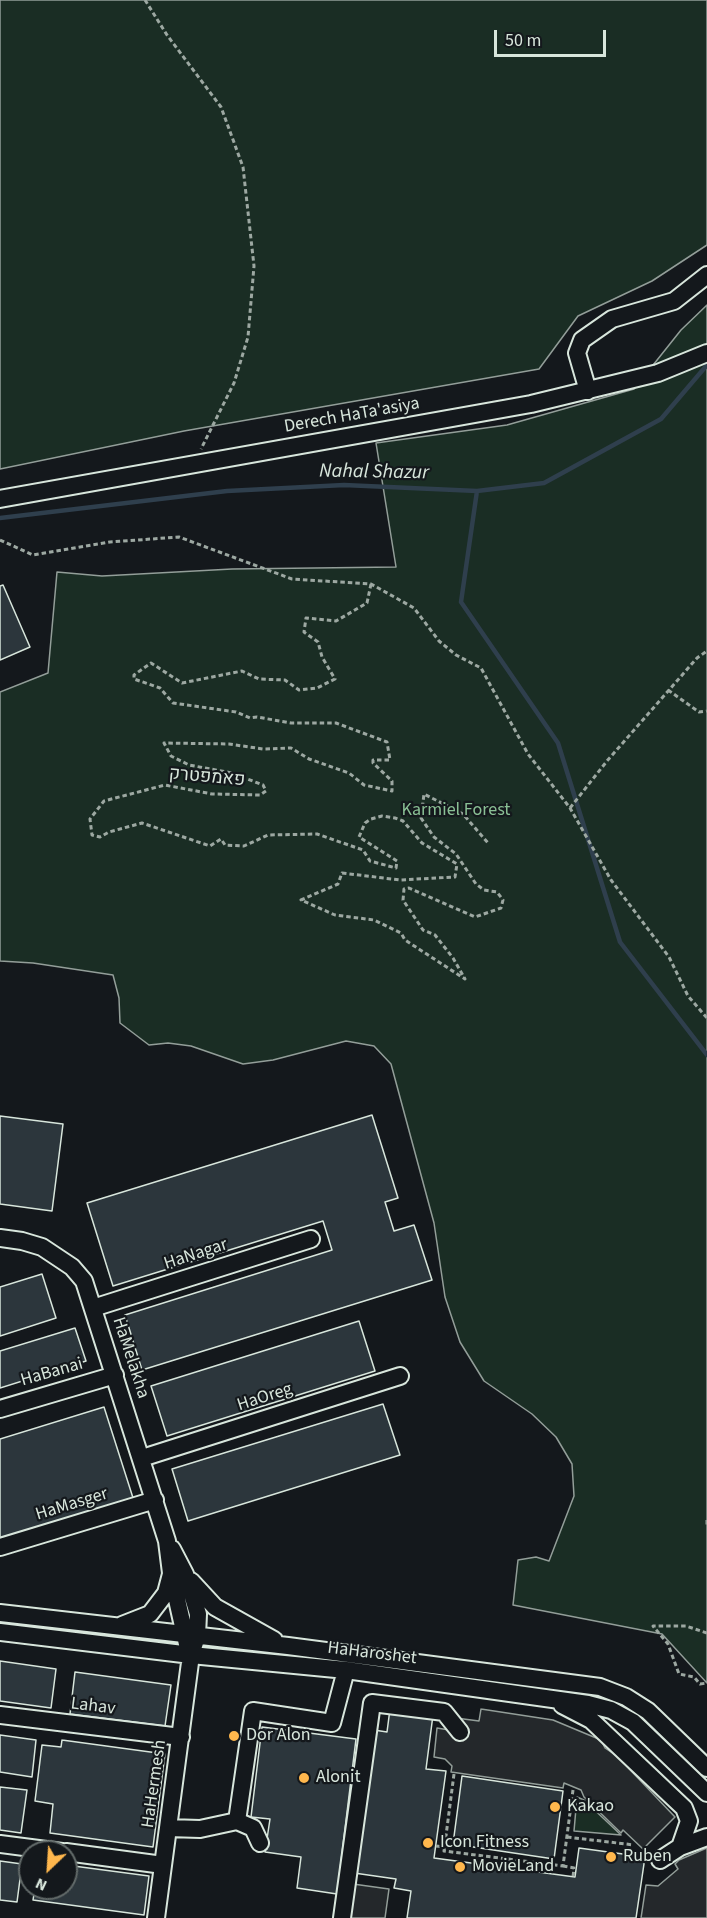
<!DOCTYPE html>
<meta charset="utf-8">
<style>
body{margin:0}
#map{position:relative;width:707px;height:1918px;overflow:hidden;background:#14181c;font-family:"Source Sans 3",sans-serif}
canvas{display:block}
.north{position:absolute;left:18px;top:1840px;width:60px;height:60px;box-sizing:border-box;background:#14181c;border:2px solid #626a69;border-radius:50%;rotate:205deg;font-size:16px;font-weight:700;line-height:24px;text-align:center;color:#d8e6dc}
.north::after{content:'';display:block;margin:auto;width:21px;height:27px;background:#ffb74d;clip-path:polygon(50% 0,100% 100%,50% 72%,0 100%)}
.scale{position:absolute;left:494px;top:30px;width:112px;height:27px;box-sizing:border-box;border:3px solid #d8e6dc;border-top:0;padding-left:8px;font-size:18px;line-height:21px;white-space:nowrap;color:#d8e6dc;-webkit-text-stroke:4px #14181c;paint-order:stroke}
</style>
<div id="map">
<canvas width="707" height="1918"></canvas>
<div class="north">N</div>
<div class="scale">50 m</div>
</div>
<script>
const ctx = document.querySelector('canvas').getContext('2d');
ctx.lineJoin = 'round';
function paint(path, color) { ctx.fillStyle = color; ctx.fill(path, 'evenodd'); }
const shape = rows => new Path2D(rows.map(r => 'M' + r).join(''));
function trace(path, color, width, dash) { ctx.strokeStyle = color; ctx.lineWidth = width; ctx.lineCap = dash ? 'butt' : 'round'; ctx.setLineDash(dash || []); ctx.stroke(path); }
function write(font, color, halo, rows, align = 'center') {
  ctx.font = font + ' "Source Sans 3",Heebo,sans-serif'; ctx.lineWidth = 4.5; ctx.setLineDash([]); ctx.textBaseline = 'middle'; ctx.strokeStyle = halo; ctx.fillStyle = color; for (const [text, x, y, turn = 0] of rows) {
    ctx.save(); ctx.translate(x, y); ctx.rotate((+turn || 0) * Math.PI / 180); ctx.textAlign = isNaN(turn) ? turn : align; if (halo) ctx.strokeText(text, 0, 0); ctx.fillText(text, 0, 0); ctx.restore();
  }
}
const green = shape([
 [0,0,707,0,707,245,652,281,578,316,539,369,184,431,0,469,0,0],
 [707,305,707,1683,662,1634,513,1605,518,1560,536,1557,549,1561,574,1496,572,1464,556,1437,532,1414,484,1381,460,1342,445,1297,434,1223,391,1064,374,1046,346,1041,273,1060,243,1064,191,1046,168,1043,149,1045,120,1023,119,998,113,975,33,963,0,961,0,692,48,673,57,572,102,576,232,569,396,567,376,443,507,425,634,389,681,330,707,305],
 [577,1797,584,1800,621,1835,574,1831,577,1797]
]);
paint(green, '#1a2d24');
trace(green, '#939e99', 1.5);
const parking = shape([
 [481,1709,553,1720,601,1740,605,1748,617,1756,675,1817,643,1849,623,1830,621,1833,584,1797,581,1790,564,1783,563,1788,451,1772,452,1766,445,1759,434,1757,437,1728,449,1730,456,1718,479,1721,481,1709],
 [707,1848,707,1918,641,1918,646,1885,658,1886,678,1869,675,1864,679,1860,707,1848],
 [353,1884,389,1889,385,1918,349,1918,353,1884]
]);
paint(parking, '#24282b');
trace(parking, '#939e99', 1.5);
trace(shape([
 [477,491,461,602,558,743,620,942,707,1055],
 [0,518,227,491,344,485,477,491,544,483,661,419,707,365]
]), '#2f3f4d', 4.5);
const building = shape([
 [3,585,30,647,0,660,0,586,3,585],
 [372,1115,398,1198,385,1202,394,1231,414,1225,432,1280,142,1370,125,1315,332,1250,323,1221,113,1286,87,1203,372,1115],
 [0,1116,63,1124,52,1211,0,1204,0,1116],
 [42,1274,56,1318,0,1336,0,1287,42,1274],
 [359,1321,375,1371,167,1436,151,1386,359,1321],
 [75,1328,86,1361,0,1388,0,1351,75,1328],
 [383,1404,400,1455,188,1521,172,1469,383,1404],
 [104,1407,134,1501,0,1543,0,1439,104,1407],
 [0,1661,56,1669,51,1708,0,1701,0,1661],
 [75,1672,171,1685,165,1726,70,1714,75,1672],
 [390,1709,433,1715,426,1769,446,1771,434,1858,575,1877,579,1848,645,1857,636,1918,407,1918,411,1891,394,1888,396,1879,354,1873,374,1730,387,1732,390,1709],
 [262,1727,356,1739,337,1894,297,1888,301,1857,265,1852,270,1819,251,1817,262,1727],
 [0,1735,36,1740,32,1777,0,1772,0,1735],
 [62,1740,165,1754,153,1847,50,1833,53,1804,35,1801,42,1745,61,1747,62,1740],
 [462,1776,563,1791,554,1859,453,1844,462,1776],
 [0,1787,27,1790,21,1833,0,1830,0,1787],
 [0,1861,22,1864,17,1902,0,1900,0,1861],
 [66,1865,149,1876,144,1915,33,1900,35,1888,66,1888,66,1865]
]);
paint(building, '#2c363c');
trace(building, '#d8e6dc', 1.5);
const minor = shape([
 [588,391,577,353,582,340,612,319,674,301,707,275],
 [0,499,531,404,658,373,707,353],
 [0,1238,22,1241,42,1247,72,1267,84,1281,167,1541,171,1573,187,1644],
 [93,1308,311,1239],
 [0,1409,115,1375],
 [142,1458,400,1376],
 [0,1547,155,1500],
 [191,1581,215,1607,274,1640],
 [0,1613,288,1646,600,1687,626,1697,648,1711,707,1768],
 [122,1625,150,1614,166,1593,171,1574],
 [0,1632,191,1655,346,1670,588,1704,611,1710,633,1722,707,1793],
 [562,1705,591,1720,684,1808,689,1821,680,1847],
 [0,1715,181,1737],
 [237,1821,253,1711,332,1723,346,1670],
 [168,1828,200,1829,237,1821,253,1828,260,1843],
 [0,1844,62,1852],
 [66,1852,163,1865],
 [660,1860,680,1847,707,1837],
 [156,1918,191,1655,197,1636,198,1614,192,1594,185,1574,172,1549],
 [342,1918,372,1703,444,1712,460,1732]
]);
trace(minor, '#d8e6dc', 20);
trace(shape([
 [145,0,167,35,221,107,243,167,254,266,248,337,234,383,201,449],
 [0,540,33,555,110,542,179,537,292,579,371,584,414,608,439,641,456,655,481,668,528,754,570,808,611,880,669,957,688,996,707,1018],
 [371,584,367,603,336,621,306,618,304,632,318,642,322,657,335,679,317,688,299,690,285,680,259,679,242,671,182,683,151,663,134,675,134,679,160,688,173,703,236,712,250,718,257,717,291,723,336,723,387,742,390,760,373,760,373,763,392,781,392,791,364,785,349,773,309,759,291,748,263,749,229,744,164,743,171,756,189,765,232,773,263,785,266,791,260,795,212,794,165,785,104,801,90,819,92,835,100,837,109,832,142,823,210,846,221,839,225,845,244,846,268,835,317,834,363,850,370,861,396,868,397,861,359,837,365,823,371,819,382,816,395,818,403,821,422,843,457,864,455,877,400,880,342,873,338,884,301,900,335,915,374,920,401,933,405,940,465,979,453,958,435,935,423,930,403,900,404,889,409,888,475,917,501,908,503,900,497,892,484,890,476,884,456,854,434,837,421,818,424,794,463,814,488,843],
 [668,690,699,712,707,711],
 [570,808,607,761,697,658,707,651],
 [707,1520,707,1527],
 [707,1633,686,1626,653,1626,668,1644,679,1674,694,1677,700,1684,707,1683],
 [454,1774,444,1851,563,1866,573,1790],
 [567,1837,634,1845],
 [436,1846,445,1847],
 [563,1866,574,1868,573,1877],
 [516,1869,517,1860]
]), '#9da8a2', 3, [4.5, 3]);
trace(minor, '#14181c', 16);
for (const [x, y, r, color] of [
 [234,1736,6,"#ffb74d"],
 [304,1778,6,"#ffb74d"],
 [555,1807,6,"#ffb74d"],
 [428,1843,6,"#ffb74d"],
 [611,1857,6,"#ffb74d"],
 [460,1867,6,"#ffb74d"]
]) { const dot = new Path2D(); dot.arc(x, y, r, 0, 2 * Math.PI); ctx.fillStyle = color; ctx.fill(dot); trace(dot, '#14181c', 2); }
write('18px', '#d8e6dc', '#14181c', [
 ["Derech HaTa'asiya",352,416,-10],
 ["פאמפטרק",207,778,5],
 ["HaNagar",196,1255,-18],
 ["HaMelakha",130,1358,72],
 ["HaBanai",52,1373,-16],
 ["HaOreg",265,1398,-18],
 ["HaMasger",72,1505,-17],
 ["HaHaroshet",372,1654,7],
 ["Lahav",93,1707,7],
 ["HaHermesh",155,1784,-82]
]);
write('18px', '#8ac095', '#14181c', [
 ["Karmiel Forest",456,811]
]);
write('18px', '#d8e6dc', '#14181c', [
 ["Dor Alon",246,1736],
 ["Alonit",316,1778],
 ["Kakao",567,1807],
 ["Icon Fitness",440,1843],
 ["Ruben",623,1857],
 ["MovieLand",472,1867]
], 'left');
write('italic 20px', '#d8e6dc', '#14181c', [
 ["Nahal Shazur",374,473,1]
]);
</script>
